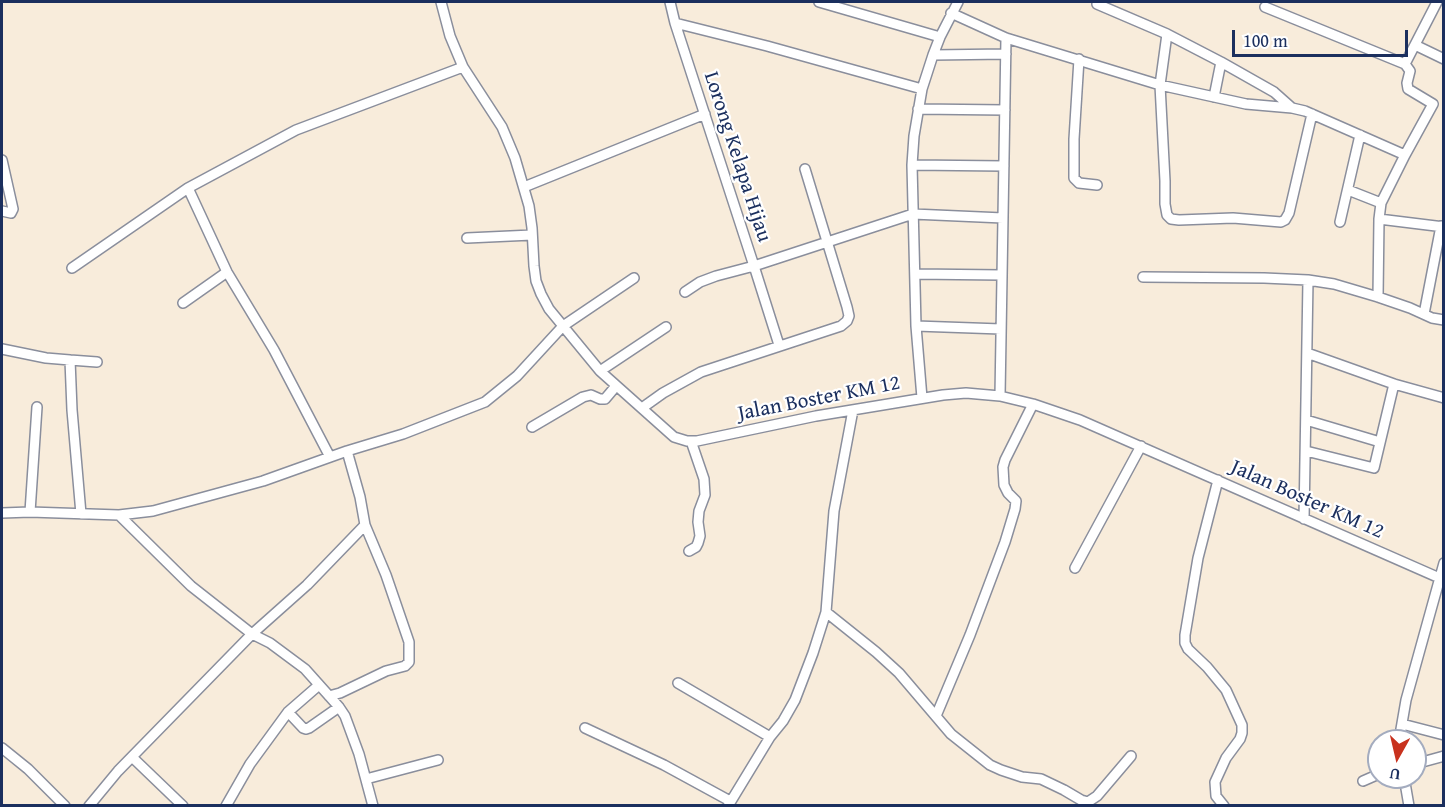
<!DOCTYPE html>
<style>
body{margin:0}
#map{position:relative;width:1445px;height:807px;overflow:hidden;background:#f8ecdb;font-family:"Gentium Book Plus",serif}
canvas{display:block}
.frame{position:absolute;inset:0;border:3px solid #1b2f5e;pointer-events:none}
.north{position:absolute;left:1367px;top:729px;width:60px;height:60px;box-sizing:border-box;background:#fff;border:2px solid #a4acbf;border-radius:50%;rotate:188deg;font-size:16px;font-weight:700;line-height:24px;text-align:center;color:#1b2f5e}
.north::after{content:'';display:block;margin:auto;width:21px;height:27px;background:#c8321e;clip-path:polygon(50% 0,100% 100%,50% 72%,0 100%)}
.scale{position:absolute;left:1232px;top:30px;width:176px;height:27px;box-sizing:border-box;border:3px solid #1b2f5e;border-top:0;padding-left:8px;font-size:18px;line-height:21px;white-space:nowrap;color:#1b2f5e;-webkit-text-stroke:4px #fff;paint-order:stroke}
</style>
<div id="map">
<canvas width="1445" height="807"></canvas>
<div class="frame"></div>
<div class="north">U</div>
<div class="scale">100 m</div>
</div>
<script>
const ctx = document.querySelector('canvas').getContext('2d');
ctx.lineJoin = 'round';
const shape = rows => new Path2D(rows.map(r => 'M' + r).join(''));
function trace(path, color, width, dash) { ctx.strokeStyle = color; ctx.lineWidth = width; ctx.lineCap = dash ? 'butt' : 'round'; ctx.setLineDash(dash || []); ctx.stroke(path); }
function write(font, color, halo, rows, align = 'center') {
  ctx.font = font + ' "Gentium Book Plus",serif'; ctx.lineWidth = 4.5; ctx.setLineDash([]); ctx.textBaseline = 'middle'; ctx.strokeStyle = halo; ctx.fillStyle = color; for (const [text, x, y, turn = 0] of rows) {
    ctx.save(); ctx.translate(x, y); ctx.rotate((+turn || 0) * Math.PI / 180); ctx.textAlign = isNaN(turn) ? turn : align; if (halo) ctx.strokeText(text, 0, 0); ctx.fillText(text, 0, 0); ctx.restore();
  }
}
const minor = shape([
 [441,2,450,36,463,67,502,127,515,158,529,206,532,228,534,266,536,281,541,294,549,309,600,371,674,437,687,441,697,441,816,416,943,395,966,393,1000,396,1033,404,1080,420,1444,580],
 [670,2,675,23,754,266,913,214,1003,218],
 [819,2,940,37],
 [1097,4,1167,34,1221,62,1274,92,1292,108],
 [1265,7,1405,64],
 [951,13,1006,38,1160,85,1246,104,1292,108,1305,111,1405,155],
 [675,23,767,46,922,89],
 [1167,34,1160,85,1165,181,1165,204,1167,215,1171,219,1179,220,1233,218,1281,222,1285,220,1289,213,1312,114],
 [1415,45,1444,59],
 [933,55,1006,54],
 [1079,59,1074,139,1074,178,1079,183,1097,185],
 [1214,97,1221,62],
 [918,109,1005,110],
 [2,160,13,209,11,213,2,211],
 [912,165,1004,166],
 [524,187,705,114],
 [188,188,227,272,274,350,330,457],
 [1348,190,1381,203],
 [1379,219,1444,227],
 [1340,222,1360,135],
 [467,238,532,235],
 [72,268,188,188,296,130,463,67],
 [915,274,1002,275],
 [1143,277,1264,278,1308,280,1334,284,1378,297,1410,308,1432,318,1444,320],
 [685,292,700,282,716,276,754,266,779,345],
 [1378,297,1379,219,1381,203,1405,155,1433,104,1408,89,1407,83,1410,71,1405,64,1437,2],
 [183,303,227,272],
 [1424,314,1441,226],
 [916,326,1001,329],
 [2,349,46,358,70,360,72,410,81,514],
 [1307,353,1394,384,1444,398],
 [70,360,97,362],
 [600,371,666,327],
 [1000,396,1006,38],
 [922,398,916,326,912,165,914,136,922,89,933,55,940,37,958,2],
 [642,408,663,393,701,372,841,326,847,321,849,316,847,307,805,169],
 [1306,420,1380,442],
 [532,427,583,397,591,395,600,399,605,399,616,386],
 [1306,451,1374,468,1394,384],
 [1218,480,1198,558,1185,635,1185,643,1188,649,1207,667,1226,690,1242,725,1242,733,1240,739,1226,758,1215,782,1216,796,1224,806],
 [30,512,37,407],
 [2,513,30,512,119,515,153,511,263,481,347,451,403,434,485,402,517,376,563,326,634,278],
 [119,515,191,586,252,634,270,643,305,669,339,707,345,716,359,754,373,806],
 [1304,519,1308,280],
 [689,551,696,547,698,543,700,536,698,522,699,511,705,495,704,479,691,441],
 [1075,568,1141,446],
 [826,612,876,652,899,673,951,734,990,765,1001,770,1022,777,1041,779,1064,790,1081,800,1088,802,1097,796,1131,756],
 [678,683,770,737],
 [329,696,340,693,386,671,405,666,409,662,409,642,386,575,365,525],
 [288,712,303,728,306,729,309,728,339,707],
 [936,716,970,635,1005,542,1015,509,1016,501,1008,493,1004,485,1003,467,1005,460,1033,404],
 [1402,724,1444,735],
 [585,728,664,765,730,801],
 [1401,741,1401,729,1406,700,1444,563],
 [2,748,28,769,65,806],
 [132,757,183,806],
 [1415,764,1444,756],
 [1404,777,1409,806],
 [366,779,438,760],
 [1363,781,1379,774],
 [89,806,118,771,252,634,307,585,365,525,360,497,347,451],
 [226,806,250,764,288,712,319,685],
 [728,806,770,737,783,721,795,700,813,653,826,612,834,511,853,410]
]);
trace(minor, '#8a8e9c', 12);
trace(minor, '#fff', 9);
write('21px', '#1b2f5e', '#fff', [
 ["Lorong Kelapa Hijau",737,157,72],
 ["Jalan Boster KM 12",819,399,-11],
 ["Jalan Boster KM 12",1307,500,24]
]);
</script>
